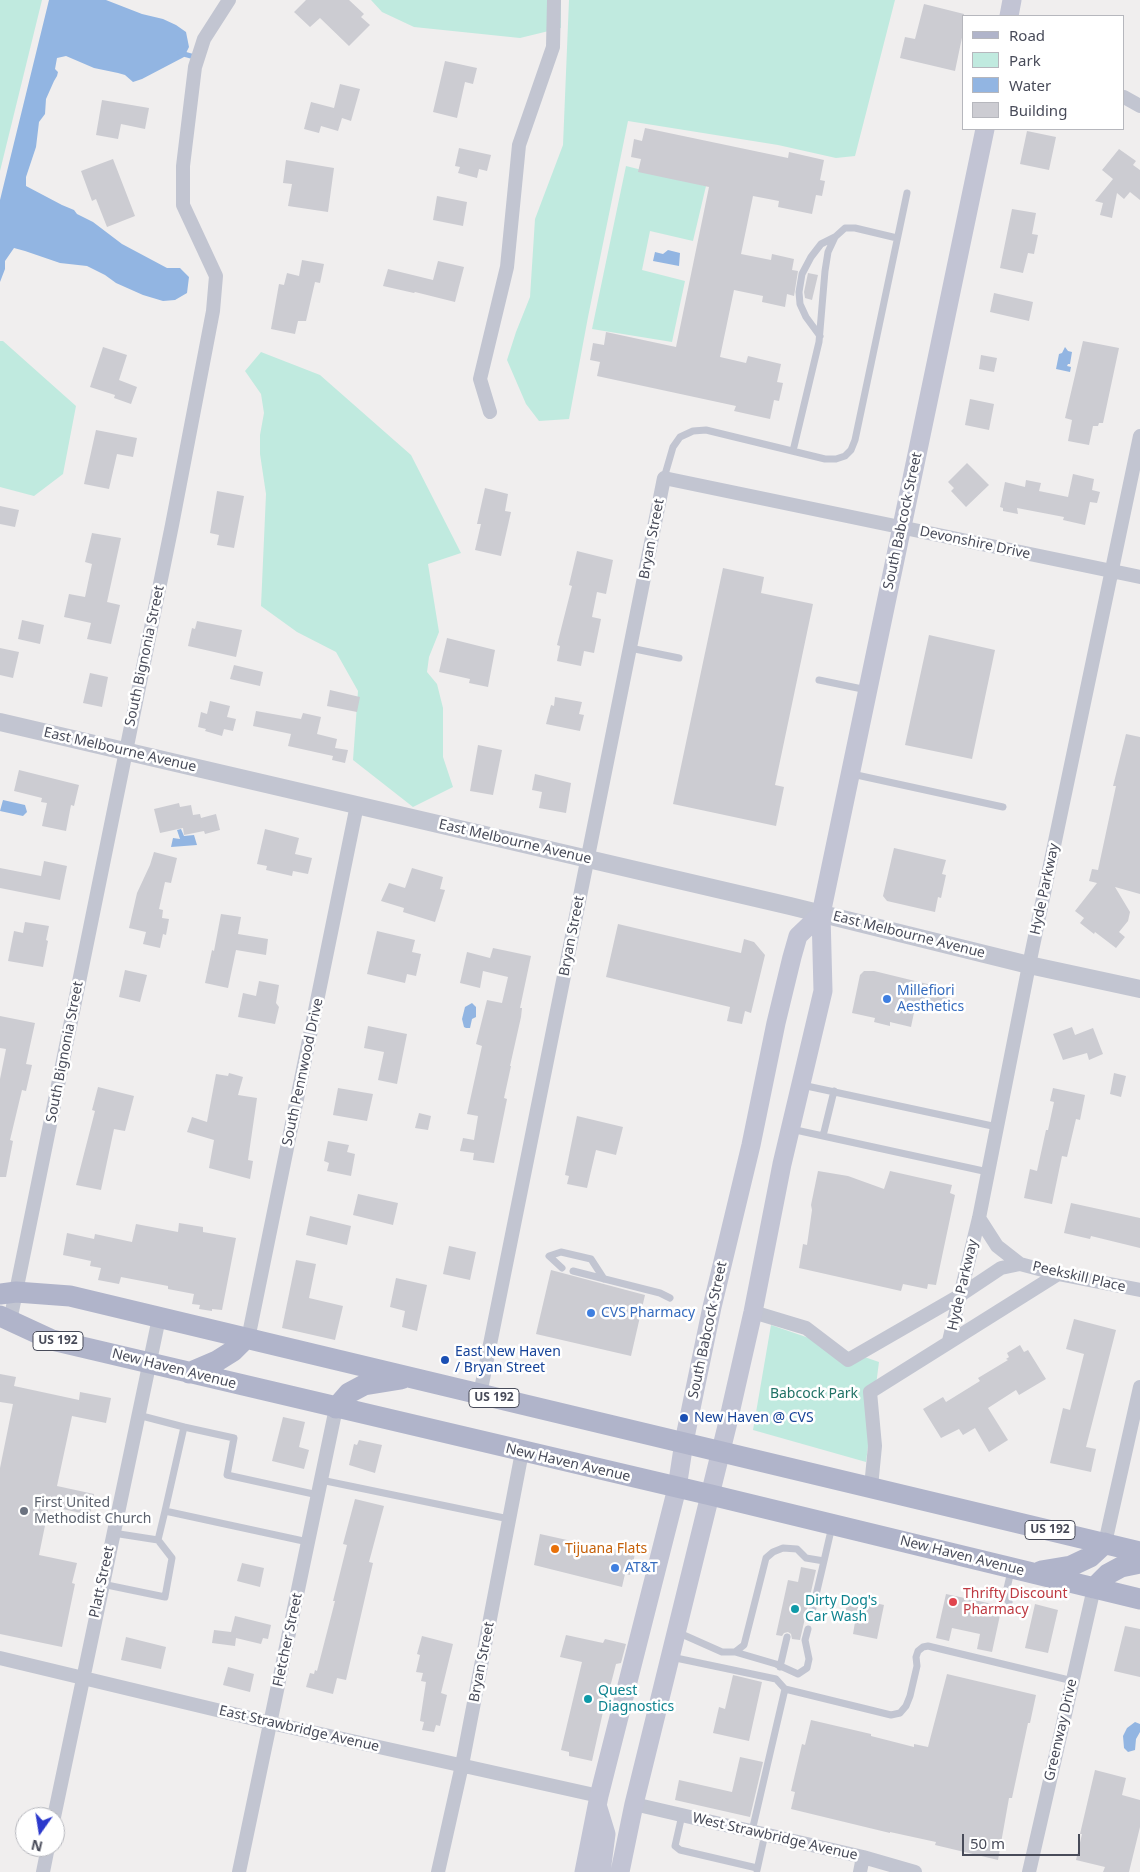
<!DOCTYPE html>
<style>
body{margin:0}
#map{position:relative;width:1140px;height:1872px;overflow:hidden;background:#f0eeee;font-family:"Noto Sans",sans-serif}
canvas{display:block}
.legend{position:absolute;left:962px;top:15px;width:162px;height:115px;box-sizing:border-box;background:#fff;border:1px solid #b6b7bd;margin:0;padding:6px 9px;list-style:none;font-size:15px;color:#484b59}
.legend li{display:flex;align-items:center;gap:10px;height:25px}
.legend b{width:25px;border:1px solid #b6b7bd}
.north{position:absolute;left:15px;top:1807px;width:50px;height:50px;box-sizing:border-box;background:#fff;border:1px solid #b6b7bd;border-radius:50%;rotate:193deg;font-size:14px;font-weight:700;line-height:20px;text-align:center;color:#484b59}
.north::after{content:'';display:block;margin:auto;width:18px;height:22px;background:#2c39cc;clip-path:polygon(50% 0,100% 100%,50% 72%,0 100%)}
.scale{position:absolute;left:962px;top:1834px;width:118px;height:22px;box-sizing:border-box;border:2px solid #484b59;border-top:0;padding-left:6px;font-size:15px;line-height:18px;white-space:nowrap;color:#484b59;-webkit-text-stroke:4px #fff;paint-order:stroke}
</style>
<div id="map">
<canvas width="1140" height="1872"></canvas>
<ul class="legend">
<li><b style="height:6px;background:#b0b4ca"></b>Road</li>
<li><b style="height:14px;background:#c0eadf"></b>Park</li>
<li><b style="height:14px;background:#92b5e2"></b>Water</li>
<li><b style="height:14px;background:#ccccd2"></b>Building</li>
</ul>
<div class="north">N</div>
<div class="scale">50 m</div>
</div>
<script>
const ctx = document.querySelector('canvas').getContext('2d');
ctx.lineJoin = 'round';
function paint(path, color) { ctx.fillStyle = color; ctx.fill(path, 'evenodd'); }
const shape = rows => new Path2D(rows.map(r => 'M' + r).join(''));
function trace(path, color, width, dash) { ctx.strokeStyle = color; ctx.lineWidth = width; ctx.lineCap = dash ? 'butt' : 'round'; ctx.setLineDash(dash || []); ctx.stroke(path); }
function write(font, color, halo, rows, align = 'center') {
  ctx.font = font + ' "Noto Sans",sans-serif'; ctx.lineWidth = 5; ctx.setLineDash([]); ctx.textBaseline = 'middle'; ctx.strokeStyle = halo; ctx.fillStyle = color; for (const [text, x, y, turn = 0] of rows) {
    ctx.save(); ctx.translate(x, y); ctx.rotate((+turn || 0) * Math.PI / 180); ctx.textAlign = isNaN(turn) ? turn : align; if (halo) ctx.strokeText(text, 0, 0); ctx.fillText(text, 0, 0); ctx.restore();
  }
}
paint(shape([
 [0,0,42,0,0,171],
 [371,0,561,0,561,28,520,38,414,27,382,12],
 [569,0,895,0,855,156,836,158,778,145,628,121,588,317,569,419,539,421,526,404,507,360,516,332,530,297,535,219,563,145],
 [626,166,706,186,693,241,650,231,642,270,685,281,672,342,592,329],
 [0,341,3,341,76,406,63,474,34,496,0,487],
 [261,352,320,375,411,455,461,553,428,564,439,632,429,657,427,672,437,684,443,708,443,757,453,787,413,807,353,760,358,691,336,652,297,632,261,606,266,494,260,454,260,435,264,413,261,394,245,371],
 [771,1325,879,1362,866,1462,753,1430]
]), '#c0eadf');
paint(shape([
 [49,0,106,0,142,14,163,19,176,25,186,32,189,47,184,57,142,79,133,82,125,75,118,73,94,68,66,56,57,58,55,69,58,72,57,76,54,81,46,99,45,114,39,122,36,147,26,177,26,186,62,205,74,210,77,214,93,222,122,244,167,268,180,268,189,277,187,293,175,300,163,301,143,295,116,283,105,275,87,266,60,263,25,251,14,248,5,261,5,269,0,282,0,200],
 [668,250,680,253,679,266,653,261,655,252,663,254],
 [1065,347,1068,351,1072,352,1070,364,1068,364,1067,366,1071,367,1070,372,1056,369,1059,354,1062,353],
 [3,800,25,805,27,812,23,816,0,811],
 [181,829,184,836,194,835,197,845,171,847,173,838,180,839,177,830],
 [472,1003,476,1007,476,1017,472,1019,470,1028,466,1028,464,1027,462,1019,465,1007],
 [1135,1722,1140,1724,1140,1732,1136,1739,1135,1750,1128,1752,1124,1748,1123,1736,1127,1728]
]), '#92b5e2');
trace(shape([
 [180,53,191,56]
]), '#92b5e2', 5);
paint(shape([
 [306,0,349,0,364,14,361,17,370,25,349,46,320,18,310,27,294,12],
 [924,4,964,14,964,28,955,71,900,58,905,37,915,39],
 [445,61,477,68,473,84,465,82,457,118,433,112],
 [340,84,360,89,351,121,342,118,338,131,321,126,319,133,304,129,311,102,334,108],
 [102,100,149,108,145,129,121,124,118,139,96,135],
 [645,128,788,158,789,152,824,160,820,180,825,181,822,196,816,195,812,214,778,207,779,201,753,196,741,254,771,260,772,254,794,259,792,270,798,271,794,296,787,294,785,307,762,302,763,296,734,290,720,357,746,363,748,356,781,364,777,382,783,383,779,401,774,400,770,419,734,411,736,406,597,376,600,362,590,360,593,343,604,345,606,332,676,347,709,187,638,172,641,159,631,157,634,139,642,141],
 [1027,131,1056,137,1049,170,1020,164],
 [459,148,491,155,487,171,479,169,477,178,458,173,460,167,455,166],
 [1119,149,1136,161,1133,165,1140,170,1140,200,1130,192,1124,199,1117,193,1112,218,1100,215,1103,203,1095,201,1113,179,1102,170],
 [113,159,135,216,107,227,96,199,92,201,81,171],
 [286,160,334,168,328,212,288,206,292,184,283,183],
 [437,196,467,202,463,226,433,220],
 [1012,209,1036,213,1032,234,1038,235,1034,254,1028,253,1023,273,1000,268],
 [302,260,324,264,320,283,315,282,306,321,298,321,295,334,271,329,279,284,284,285,287,273,299,276],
 [438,261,464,267,455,302,415,292,414,293,383,286,388,269,433,280],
 [808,273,818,275,812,300,805,298,804,292],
 [994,293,1033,302,1029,321,990,312],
 [1083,341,1119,348,1103,423,1099,423,1098,426,1093,426,1089,445,1068,441,1072,420,1065,418],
 [103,347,127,355,119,380,137,387,131,404,114,398,115,395,90,387],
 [981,355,997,358,994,372,979,369],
 [970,399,994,404,989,430,965,425],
 [96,430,137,438,133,457,117,454,109,489,84,484],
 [967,463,989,485,966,507,951,491,954,488,948,482],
 [1073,474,1094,479,1092,490,1100,492,1097,503,1090,502,1085,525,1063,520,1064,517,1017,508,1018,514,1003,511,1003,508,1000,507,1005,482,1025,487,1026,480,1041,483,1039,491,1068,497],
 [485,488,508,494,505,511,511,512,501,556,475,550,481,524,477,524],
 [217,491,244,496,234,548,217,545,219,535,210,533],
 [0,506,19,510,15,527,0,524],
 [92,533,121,538,107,602,120,605,111,644,87,639,91,623,64,617,69,594,85,597,92,564,85,562],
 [577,551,613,560,606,594,597,592,592,617,601,619,594,653,584,651,581,666,557,661,560,646,557,645,572,586,569,585],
 [723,568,764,577,761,593,813,604,775,785,784,787,776,826,673,804],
 [22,620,44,625,40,644,18,639],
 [197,621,242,630,236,657,188,646,192,628,195,629],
 [929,635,995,650,972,759,905,745],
 [447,638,495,650,488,687,469,683,470,679,439,672],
 [0,648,19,652,13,678,0,675],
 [234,665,263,672,260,686,230,679],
 [90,673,108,677,102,707,83,703],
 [330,690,360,697,357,712,327,706],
 [555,697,582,702,579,714,584,715,580,731,546,724,551,705,554,706],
 [210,701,230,706,227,717,236,719,233,731,224,729,222,736,205,731,206,729,198,727,201,712,207,714],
 [256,711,301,719,303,713,321,717,317,734,337,739,335,748,348,750,345,763,332,760,333,756,288,746,291,734,253,726],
 [1126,734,1140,737,1140,894,1115,887,1130,912,1128,921,1119,932,1125,937,1116,948,1095,932,1094,934,1080,923,1084,918,1075,911,1097,883,1089,881,1092,869,1098,870,1116,786,1113,786],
 [478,745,502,750,493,795,470,791],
 [19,770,79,785,74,806,71,805,66,831,42,826,47,803,41,802,42,798,14,791],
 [535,774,571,783,566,813,539,808,542,792,532,790],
 [179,803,180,807,191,805,193,815,200,814,201,818,216,814,220,830,205,834,204,831,184,835,183,828,160,833,154,809],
 [265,829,299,838,295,854,312,858,308,874,293,871,292,876,266,870,267,866,257,864],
 [894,848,946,860,942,874,946,875,941,898,938,897,935,912,887,901,883,896],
 [154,852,177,858,171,883,165,882,159,909,163,910,162,918,169,919,166,935,163,934,160,948,143,944,146,932,129,928,137,893,150,865],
 [44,861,67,866,60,900,0,888,0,868,41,876],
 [412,868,443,877,440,889,445,890,435,922,403,912,404,908,381,901,389,883,405,888],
 [221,914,241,917,238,934,268,939,266,955,236,950,228,988,205,983,212,950,214,951],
 [25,922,49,926,46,940,48,941,43,967,8,961,14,931,23,933],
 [618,924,741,953,744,939,754,942,765,955,751,1013,745,1011,742,1024,727,1021,730,1007,606,977],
 [377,931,415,940,412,952,421,954,416,976,407,974,405,983,367,974],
 [493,948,531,956,520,1008,522,1008,521,1017,510,1066,511,1066,504,1098,507,1099,494,1163,473,1160,474,1153,460,1151,463,1138,474,1140,478,1116,467,1114,482,1046,476,1044,487,1000,502,1003,508,977,483,971,480,988,460,983,467,952,490,958],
 [125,970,147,975,140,1002,119,997],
 [864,971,874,971,952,990,947,1010,916,1003,911,1027,890,1022,890,1026,874,1022,875,1018,852,1013,860,975],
 [259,981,279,985,276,1003,279,1007,275,1024,238,1017,243,993,256,996],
 [0,1016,35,1023,26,1064,32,1065,26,1091,22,1090,10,1140,13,1141,6,1177,0,1177,0,1079,6,1049,0,1048],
 [368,1026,407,1034,397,1084,378,1080,384,1052,364,1048],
 [1072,1027,1075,1035,1093,1028,1103,1054,1089,1060,1087,1053,1063,1060,1053,1034],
 [229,1073,243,1077,238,1095,257,1098,248,1160,253,1161,250,1179,209,1168,214,1140,187,1132,192,1117,207,1122,216,1074,228,1076],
 [1114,1073,1126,1076,1121,1097,1110,1094],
 [98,1087,134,1096,125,1131,114,1129,101,1190,76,1185,95,1111,92,1110],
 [338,1088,373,1094,367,1121,333,1115],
 [1053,1088,1085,1095,1080,1120,1076,1119,1067,1157,1062,1156,1052,1204,1024,1198,1030,1169,1037,1171,1046,1130,1048,1130,1054,1102,1050,1101],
 [419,1113,431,1116,428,1130,415,1128],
 [577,1116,623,1127,616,1155,596,1150,587,1188,567,1184,569,1176,565,1175],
 [328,1141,349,1145,347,1152,355,1154,351,1176,327,1171,329,1163,324,1161],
 [818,1171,848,1176,884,1189,890,1171,952,1185,950,1193,955,1195,936,1285,928,1284,927,1289,903,1284,901,1291,799,1268,803,1244,807,1245,812,1210,811,1205],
 [358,1194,398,1203,393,1225,353,1215],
 [1071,1203,1140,1218,1140,1248,1091,1236,1090,1239,1064,1233],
 [310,1216,351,1226,347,1245,306,1235],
 [179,1223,203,1227,203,1232,236,1238,222,1310,212,1309,212,1311,199,1309,200,1305,192,1304,194,1294,168,1289,168,1286,121,1277,119,1284,98,1280,101,1268,90,1266,91,1261,63,1255,67,1233,94,1239,95,1234,132,1242,136,1224,178,1232],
 [449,1246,476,1252,470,1280,443,1274],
 [296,1260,316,1264,309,1298,343,1306,335,1340,282,1328],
 [551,1270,645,1295,631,1356,536,1334],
 [396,1278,427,1285,417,1331,402,1327,405,1311,390,1307],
 [1074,1319,1116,1330,1086,1447,1096,1449,1091,1472,1050,1463,1063,1408,1070,1410,1084,1354,1066,1349],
 [1020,1345,1024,1352,1028,1350,1046,1379,1019,1395,1016,1390,988,1408,1008,1440,989,1452,975,1428,963,1435,959,1429,941,1438,923,1409,943,1397,946,1402,980,1381,978,1378,1008,1360,1006,1359,1009,1357,1007,1353],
 [0,1374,16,1377,14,1386,79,1400,80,1392,111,1398,106,1423,72,1416,57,1486,94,1494,90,1515,49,1506,39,1555,77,1563,72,1583,75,1584,62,1647,0,1634,0,1468,13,1404,0,1402],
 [283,1417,305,1422,299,1447,309,1450,304,1469,272,1461],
 [359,1440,382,1445,375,1473,349,1465,354,1444,357,1445],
 [355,1499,384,1506,369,1562,373,1563,346,1680,337,1678,333,1694,306,1687,310,1673,314,1674,315,1670,317,1671,335,1601,333,1601,347,1545,343,1544],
 [540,1534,612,1550,614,1549,635,1554,630,1575,625,1574,622,1587,534,1565],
 [242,1563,264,1568,260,1587,237,1581],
 [801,1567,816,1570,800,1640,792,1639,791,1634,788,1632,784,1633,782,1636,776,1635,788,1580,798,1582],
 [946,1594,1002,1606,992,1652,977,1649,980,1634,952,1628,949,1641,936,1638],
 [848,1597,884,1605,877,1639,853,1634,855,1622,844,1619],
 [1035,1604,1058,1610,1048,1653,1025,1648],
 [235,1616,271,1625,268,1639,263,1638,261,1644,236,1638,235,1646,212,1643,214,1630,231,1632],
 [1125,1626,1140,1629,1140,1677,1114,1671],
 [566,1635,603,1643,605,1639,626,1644,621,1663,616,1664,608,1695,607,1694,592,1761,569,1756,569,1752,561,1750,582,1662,560,1657],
 [422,1636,453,1644,441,1693,447,1695,440,1726,436,1725,434,1732,422,1730,424,1722,420,1721,426,1682,421,1681,423,1673,416,1672,420,1655,417,1654],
 [126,1637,166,1647,161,1669,121,1660],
 [228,1667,254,1674,250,1692,223,1685],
 [947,1674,1036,1695,1030,1723,1028,1723,1012,1798,1009,1798,998,1860,935,1845,936,1842,890,1832,890,1833,791,1809,795,1792,791,1791,802,1744,805,1745,811,1720,871,1734,871,1736,914,1747,914,1744,928,1747],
 [733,1675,762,1682,749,1741,713,1733,719,1707,725,1709],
 [740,1757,763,1762,750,1817,675,1800,679,1780,732,1792],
 [1095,1770,1126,1778,1122,1795,1140,1800,1140,1827,1129,1872,1103,1872,1105,1867,1076,1860,1082,1834,1080,1834]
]), '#ccccd2');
trace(shape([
 [820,336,806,317,800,304,799,292,802,274,811,257,821,244,835,237],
 [793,451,819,342,825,271,828,252,835,237,845,228,855,228,897,238],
 [664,478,673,447,680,437,693,431,706,430,825,459,836,459,845,456,851,450,855,440,907,193],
 [630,648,679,658],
 [819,680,867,690],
 [852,774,1003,807],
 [802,1085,997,1127],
 [791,1129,988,1172],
 [823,1136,834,1091],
 [562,1268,549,1256,561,1252,591,1259,604,1279],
 [573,1271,660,1293,670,1298],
 [138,1415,184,1427],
 [321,1480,509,1519],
 [113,1533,158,1540,165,1511],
 [308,1542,165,1511,184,1427,234,1438,227,1475,318,1495],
 [102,1584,165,1597,172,1558,158,1540],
 [1009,1602,1005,1597,1011,1571],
 [812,1612,824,1561],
 [677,1632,722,1652,735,1652,744,1645,766,1558,773,1552,783,1548,797,1549,806,1558,824,1561,832,1526],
 [735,1652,776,1664,798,1674,807,1668,809,1659,805,1640,808,1629],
 [671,1657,776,1679,785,1689],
 [780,1667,787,1637],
 [682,1815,675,1846,680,1850,757,1868],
 [752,1831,785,1689,891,1715,900,1713,906,1706,910,1696,917,1666,916,1657,918,1651,923,1647,928,1646,1073,1681],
 [757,1870,765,1834]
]), '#c2c5d1', 7);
trace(shape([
 [1124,97,1140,106],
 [490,412,480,379,507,267,519,145,553,47,554,0],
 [979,1218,997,1246,1020,1264,1058,1274,1140,1290],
 [753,1312,806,1328,848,1360,959,1296,1001,1268,1020,1264],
 [10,1321,172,525,213,311,216,276,183,205,183,166,195,67,204,39,229,0],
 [248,1339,357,805],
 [949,1341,979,1218,1029,965,1140,436],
 [480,1394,664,478,1140,577],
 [871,1487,875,1446,870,1392,1058,1274],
 [1105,1543,1140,1387],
 [0,1658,271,1723,599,1796],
 [634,1804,863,1857,915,1872],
 [54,1817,159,1318],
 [43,1872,48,1847],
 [239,1872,336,1408],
 [438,1872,462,1765,522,1452],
 [860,1872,863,1857],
 [1029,1872,1094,1588]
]), '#c2c5d1', 14);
trace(shape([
 [0,722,790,906,1029,965,1140,989]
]), '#c2c5d1', 18);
trace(shape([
 [1009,16,1012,0],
 [598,1808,606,1834,601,1872],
 [584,1872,599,1796,677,1488,684,1442,712,1307,751,1145,776,1023,792,957,798,936,821,914],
 [620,1872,634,1804,728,1422,753,1312,782,1164,823,991,821,914,985,129]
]), '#c2c4d4', 19);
trace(shape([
 [0,1294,16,1292,70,1296,1140,1552],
 [0,1316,52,1340,711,1495,1140,1599],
 [189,1373,217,1361,233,1351,245,1339],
 [336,1408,349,1393,364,1385,401,1379],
 [1041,1571,1071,1566,1090,1557,1105,1543],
 [1094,1588,1108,1574,1121,1567,1140,1563]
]), '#b0b4ca', 21);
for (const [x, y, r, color] of [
 [887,999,5,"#3f7fe0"],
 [591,1313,5,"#3f7fe0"],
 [445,1360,5,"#1a4fb4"],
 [684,1418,5,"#1a4fb4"],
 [24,1511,5,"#6b7280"],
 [555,1549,5,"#e8710a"],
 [615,1568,5,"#3f7fe0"],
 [953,1602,5,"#e0444e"],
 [795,1609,5,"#0f9aa8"],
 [588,1699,5,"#0f9aa8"]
]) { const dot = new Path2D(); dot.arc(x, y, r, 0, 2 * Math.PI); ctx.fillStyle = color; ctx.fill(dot); trace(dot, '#fff', 2); }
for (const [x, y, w] of [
 [58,1341,50],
 [494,1398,50],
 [1050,1530,50]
]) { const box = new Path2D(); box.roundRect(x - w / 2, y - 9.5, w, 19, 4); ctx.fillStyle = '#fff'; ctx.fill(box); trace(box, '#484b59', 1); }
write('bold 12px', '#484b59', null, [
 ["US 192",58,1341],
 ["US 192",494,1398],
 ["US 192",1050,1530]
]);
write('14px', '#484b59', '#fff', [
 ["South Babcock Street",903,521,-78],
 ["Bryan Street",652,539,-79],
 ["Devonshire Drive",975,543,12],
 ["South Bignonia Street",145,656,-78],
 ["East Melbourne Avenue",120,750,13],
 ["East Melbourne Avenue",515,842,13],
 ["Hyde Parkway",1045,889,-78],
 ["East Melbourne Avenue",909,935,14],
 ["Bryan Street",572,936,-79],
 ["South Bignonia Street",65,1052,-79],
 ["South Pennwood Drive",303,1072,-78],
 ["Peekskill Place",1079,1277,13],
 ["Hyde Parkway",963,1285,-77],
 ["South Babcock Street",708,1330,-78],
 ["New Haven Avenue",174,1369,14],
 ["New Haven Avenue",568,1463,13],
 ["New Haven Avenue",962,1556,14],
 ["Platt Street",102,1582,-78],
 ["Fletcher Street",288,1640,-78],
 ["Bryan Street",482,1662,-79],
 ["East Strawbridge Avenue",299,1729,13],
 ["Greenway Drive",1061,1730,-77],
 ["West Strawbridge Avenue",775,1837,13]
]);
write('14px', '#366cbe', '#fff', [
 ["Millefiori",897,991],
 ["Aesthetics",897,1007],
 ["CVS Pharmacy",601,1313],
 ["AT&T",625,1568]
], 'left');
write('14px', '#164399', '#fff', [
 ["East New Haven",455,1352],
 ["/ Bryan Street",455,1368],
 ["New Haven @ CVS",694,1418]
], 'left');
write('14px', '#207266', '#fff', [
 ["Babcock Park",814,1394]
]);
write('14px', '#5b616d', '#fff', [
 ["First United",34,1503],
 ["Methodist Church",34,1519]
], 'left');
write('14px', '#c56008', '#fff', [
 ["Tijuana Flats",565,1549]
], 'left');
write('14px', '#be3a42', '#fff', [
 ["Thrifty Discount",963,1594],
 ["Pharmacy",963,1610]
], 'left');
write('14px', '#0d838f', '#fff', [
 ["Dirty Dog's",805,1601],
 ["Car Wash",805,1617],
 ["Quest",598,1691],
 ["Diagnostics",598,1707]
], 'left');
</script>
